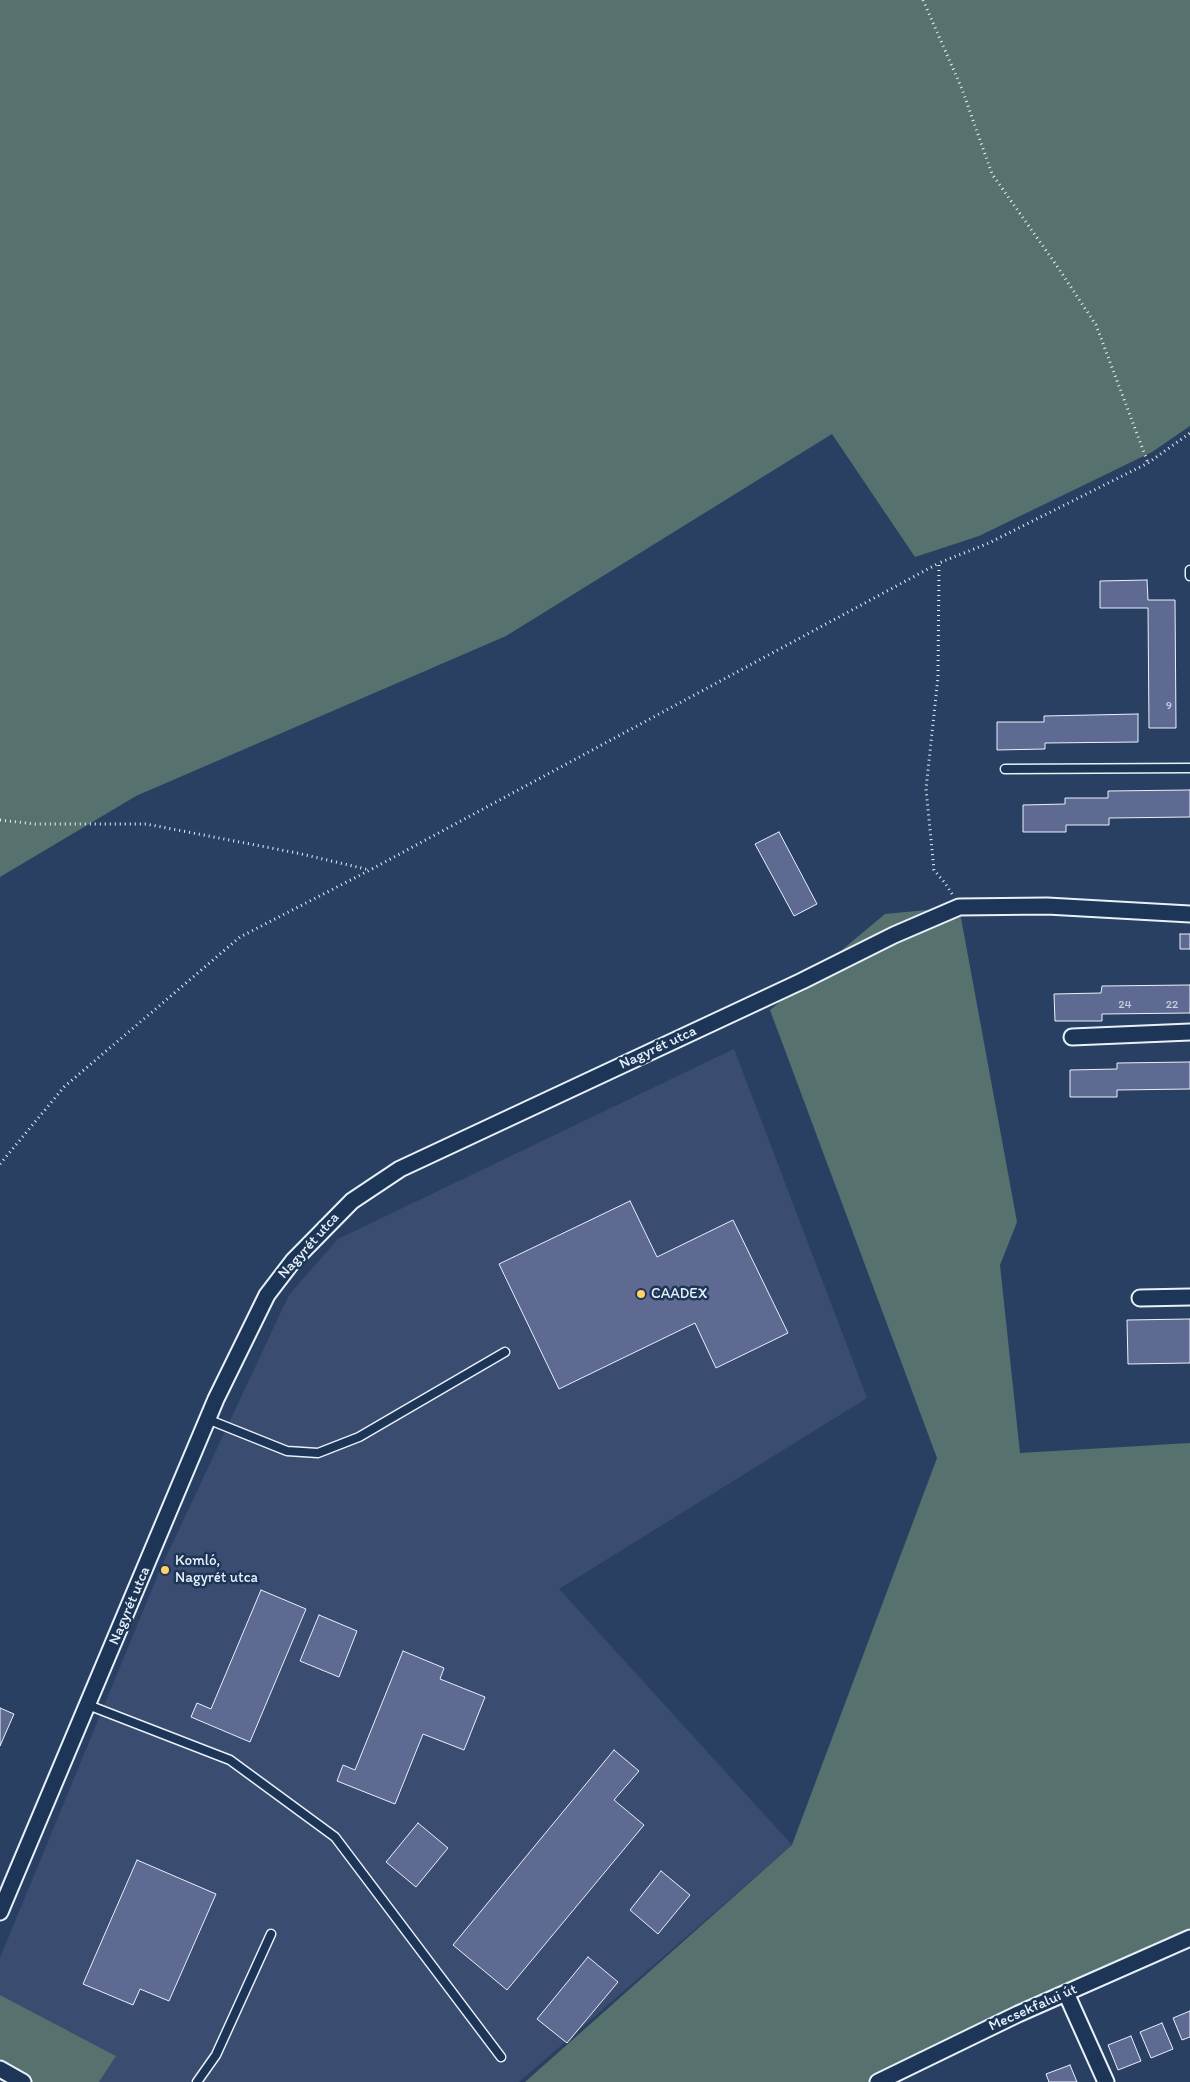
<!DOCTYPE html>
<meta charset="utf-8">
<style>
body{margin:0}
canvas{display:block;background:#2a4063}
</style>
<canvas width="1190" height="2082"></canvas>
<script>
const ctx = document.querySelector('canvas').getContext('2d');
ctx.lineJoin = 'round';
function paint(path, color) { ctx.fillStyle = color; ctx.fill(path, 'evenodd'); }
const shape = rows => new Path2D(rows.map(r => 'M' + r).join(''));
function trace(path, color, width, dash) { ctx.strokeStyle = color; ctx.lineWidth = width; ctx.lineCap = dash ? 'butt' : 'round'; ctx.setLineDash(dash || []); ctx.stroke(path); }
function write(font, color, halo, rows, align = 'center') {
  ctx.font = font + ' Itim,sans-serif'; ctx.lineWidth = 5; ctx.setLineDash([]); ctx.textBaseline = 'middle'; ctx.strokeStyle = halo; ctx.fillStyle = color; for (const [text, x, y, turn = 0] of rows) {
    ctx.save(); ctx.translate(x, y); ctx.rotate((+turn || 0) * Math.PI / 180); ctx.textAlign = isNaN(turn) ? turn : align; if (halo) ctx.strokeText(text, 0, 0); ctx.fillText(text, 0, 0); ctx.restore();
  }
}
paint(shape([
 [734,1049,867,1398,559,1589,792,1845,519,2082,99,2082,116,2056,0,1995,0,1958,160,1570,289,1295,338,1239]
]), '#3a4d71');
paint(shape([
 [0,0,1190,0,1190,426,1152,452,979,536,915,557,832,434,506,636,136,796,0,877],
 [959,907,1017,1222,1000,1265,1020,1453,1190,1443,1190,1938,878,2082,525,2082,792,1845,937,1458,770,1010,885,914],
 [0,1995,116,2056,99,2082,23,2082,0,2069]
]), '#57716e');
const building = shape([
 [1147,580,1148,600,1175,600,1176,728,1149,728,1148,608,1100,608,1100,581,1147,580],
 [1138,714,1138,742,1045,743,1045,749,997,750,997,722,1044,722,1044,716,1138,714],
 [1190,790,1190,817,1109,818,1109,825,1066,825,1066,832,1023,832,1023,805,1065,804,1065,798,1108,798,1108,791,1190,790],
 [779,832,817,904,794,916,755,844,779,832],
 [1180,934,1190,934,1190,949,1180,949,1180,934],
 [1190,985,1190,1013,1102,1014,1102,1021,1055,1021,1054,994,1101,993,1102,986,1190,985],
 [1190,1062,1190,1089,1117,1090,1117,1097,1070,1097,1070,1070,1117,1069,1117,1063,1190,1062],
 [630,1201,657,1257,733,1220,788,1333,716,1368,695,1323,559,1389,499,1264,630,1201],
 [1190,1319,1190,1363,1128,1364,1127,1320,1190,1319],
 [261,1590,306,1609,250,1742,191,1717,197,1703,211,1709,261,1590],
 [319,1615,357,1631,339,1677,300,1661,319,1615],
 [403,1651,444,1668,440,1679,485,1697,464,1750,423,1734,395,1804,337,1781,343,1765,355,1770,403,1651],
 [0,1708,14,1714,0,1746,0,1708],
 [614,1750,639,1771,614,1800,644,1825,507,1990,453,1945,614,1750],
 [418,1823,448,1848,416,1887,386,1862,418,1823],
 [137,1860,216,1894,169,2001,140,1989,133,2005,83,1984,137,1860],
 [661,1871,690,1895,658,1934,630,1910,661,1871],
 [588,1957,618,1982,567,2043,537,2019,588,1957],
 [1190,2011,1190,2037,1182,2040,1173,2018,1190,2011],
 [1162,2023,1173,2049,1151,2058,1140,2032,1162,2023],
 [1131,2036,1141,2061,1118,2070,1108,2045,1131,2036],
 [1070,2065,1077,2082,1049,2082,1046,2074,1070,2065]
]);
paint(building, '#5e6a92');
trace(building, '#e8f1f8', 1);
const service = shape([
 [1190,570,1190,576],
 [1005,769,1190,768],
 [207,1419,287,1451,318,1453,359,1437,505,1352],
 [88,1705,230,1760,335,1837,501,2057],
 [197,2082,216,2055,271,1934]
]);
const minor = shape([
 [1072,1037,1190,1032],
 [1140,1298,1190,1297],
 [0,1912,216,1399,267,1295,293,1261,352,1201,400,1169,802,981,894,935,959,907,1047,906,1190,914],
 [1066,1993,1106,2082],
 [0,2069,23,2082],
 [878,2082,1018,2014,1190,1938]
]);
trace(service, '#e8f1f8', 11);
trace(minor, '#e8f1f8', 19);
trace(shape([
 [923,0,962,89,992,174,1057,266,1096,325,1148,463],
 [0,820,35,824,146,824,297,853,370,870],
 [952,894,945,883,934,870,926,789,938,677,939,563,989,543,1148,463,1190,433],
 [0,1164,64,1087,240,937,370,870,939,563]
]), '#e8f1f8', 3, [1, 4]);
trace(service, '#1d3557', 8);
trace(minor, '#1d3557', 15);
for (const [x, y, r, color] of [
 [641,1294,5,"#ffd166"],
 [165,1570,5,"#ffd166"]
]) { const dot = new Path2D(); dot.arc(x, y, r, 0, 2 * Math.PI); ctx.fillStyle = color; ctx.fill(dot); trace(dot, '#1d3557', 2); }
write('12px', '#c6cfde', null, [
 ["9",1169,706],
 ["24",1125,1005],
 ["22",1172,1005]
]);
write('15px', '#e8f1f8', '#1d3557', [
 ["Nagyrét utca",658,1048,-25],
 ["Nagyrét utca",309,1246,-48],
 ["Nagyrét utca",130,1606,-67],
 ["Mecsekfalui út",1033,2008,-24]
]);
write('15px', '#e8f1f8', '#1d3557', [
 ["CAADEX",651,1294],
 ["Komló,",175,1561],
 ["Nagyrét utca",175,1578]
], 'left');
</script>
